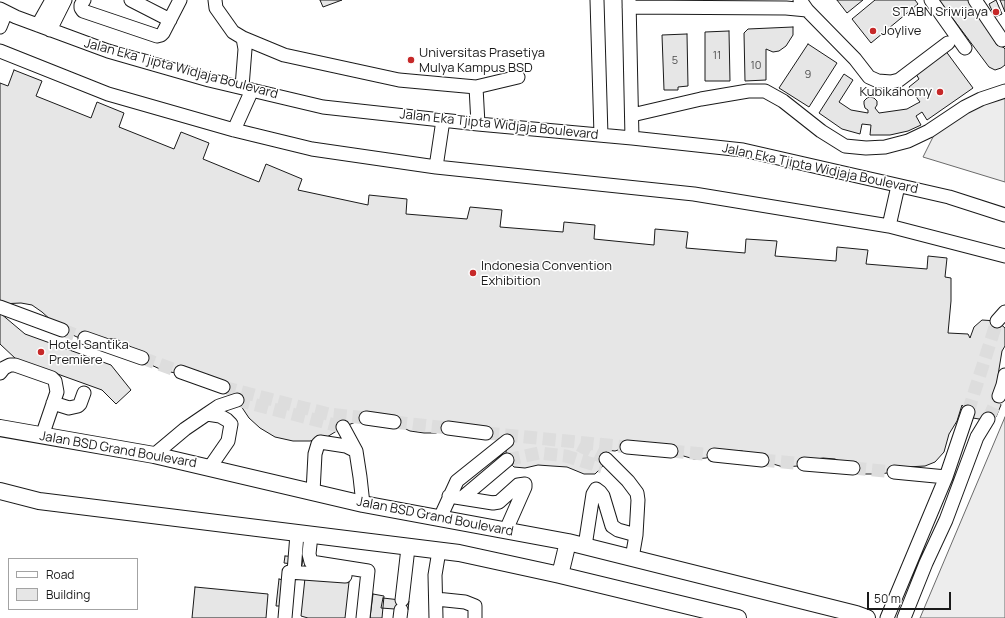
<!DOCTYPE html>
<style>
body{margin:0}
#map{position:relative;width:1005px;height:618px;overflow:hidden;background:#fff;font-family:Manrope,sans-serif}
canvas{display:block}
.legend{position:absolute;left:8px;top:558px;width:130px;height:52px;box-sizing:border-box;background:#fff;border:1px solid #a3a3a3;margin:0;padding:5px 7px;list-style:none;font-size:12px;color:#1a1a1a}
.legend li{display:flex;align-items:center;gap:8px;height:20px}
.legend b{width:20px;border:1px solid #a3a3a3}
.scale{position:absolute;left:867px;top:592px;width:84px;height:18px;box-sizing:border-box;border:2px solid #1a1a1a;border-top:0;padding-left:5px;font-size:12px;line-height:14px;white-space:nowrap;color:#1a1a1a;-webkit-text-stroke:3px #fff;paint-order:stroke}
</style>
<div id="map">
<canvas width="1005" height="618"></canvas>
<ul class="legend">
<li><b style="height:5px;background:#fff"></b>Road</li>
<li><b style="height:11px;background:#e6e6e6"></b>Building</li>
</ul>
<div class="scale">50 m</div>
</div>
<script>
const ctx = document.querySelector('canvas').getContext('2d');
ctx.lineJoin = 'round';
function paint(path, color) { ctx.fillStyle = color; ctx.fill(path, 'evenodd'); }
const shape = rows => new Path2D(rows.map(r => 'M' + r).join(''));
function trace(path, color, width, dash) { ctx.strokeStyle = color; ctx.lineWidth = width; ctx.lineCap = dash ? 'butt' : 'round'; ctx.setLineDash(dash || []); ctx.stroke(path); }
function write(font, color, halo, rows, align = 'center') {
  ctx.font = font + ' Manrope,sans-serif'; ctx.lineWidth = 3; ctx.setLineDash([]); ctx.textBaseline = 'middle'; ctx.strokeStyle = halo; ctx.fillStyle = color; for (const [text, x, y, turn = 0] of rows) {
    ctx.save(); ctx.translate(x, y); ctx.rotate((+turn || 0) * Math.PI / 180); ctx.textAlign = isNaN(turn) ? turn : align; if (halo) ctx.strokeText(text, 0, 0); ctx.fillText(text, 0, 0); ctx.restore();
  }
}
const parking = shape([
 [1005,97,1005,182,923,157,934,135,976,106,1005,97],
 [1005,417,1005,618,920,618,1005,417]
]);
paint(parking, '#ededed');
trace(parking, '#6a6a6a', 1);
const building = shape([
 [320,0,342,0,323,7,320,0],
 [837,0,863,0,847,13,837,0],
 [875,0,915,0,918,4,871,43,852,19,875,0],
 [939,0,970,0,997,45,1003,47,1005,49,1005,65,1001,68,995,70,989,67,939,0],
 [996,0,1002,14,995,17,989,4,996,0],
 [1000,0,1005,0,1005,12,1000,0],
 [793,27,793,35,786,46,779,51,773,52,766,49,766,80,745,81,744,33,748,29,793,27],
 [729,31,730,81,705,81,705,32,729,31],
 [687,34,688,86,678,87,678,90,664,90,662,35,687,34],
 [808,44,837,63,809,107,779,88,808,44],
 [945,50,973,88,927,120,922,112,916,116,921,125,908,131,890,135,870,135,871,125,862,124,860,134,842,129,819,113,844,74,853,80,839,102,851,110,868,113,868,110,865,108,864,104,864,101,867,98,870,97,874,98,877,101,877,105,875,108,879,113,907,109,916,104,920,102,909,87,919,79,916,74,945,50],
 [14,70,42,81,36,96,91,118,97,102,124,113,119,127,174,149,181,132,209,143,203,159,259,182,266,164,302,179,298,190,368,205,369,195,407,199,406,214,467,219,470,207,502,210,500,227,563,232,564,222,595,225,594,239,654,245,655,229,688,232,686,248,745,253,746,239,777,241,775,256,836,261,837,247,868,250,866,264,927,269,928,256,947,258,945,277,951,278,951,301,948,333,968,334,970,338,974,327,982,320,997,321,1005,328,1005,346,1002,351,999,369,997,387,1001,405,996,417,985,420,973,418,962,405,957,421,949,434,944,452,935,462,925,466,907,467,894,472,880,474,865,474,835,459,823,458,811,460,798,466,783,467,770,463,742,451,731,451,706,458,694,459,680,455,662,447,627,447,615,451,606,450,606,459,602,467,595,474,584,474,567,467,552,466,538,465,525,468,514,467,507,460,506,452,507,441,500,440,482,431,448,428,436,433,424,433,410,431,399,426,366,418,343,427,327,437,310,441,293,441,275,437,260,428,249,418,237,400,227,390,198,371,175,373,162,370,147,363,130,346,116,339,77,337,62,330,42,312,32,305,21,303,0,304,0,83,8,86,14,70],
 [0,313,25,334,111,365,131,390,116,404,102,390,16,359,0,344,0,313],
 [285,556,303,557,302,565,284,563,285,556],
 [305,578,349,582,345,618,308,618,301,616,305,578],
 [279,579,283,580,280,606,276,606,279,579],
 [195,587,268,594,266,618,192,618,195,587],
 [373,594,384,596,382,618,370,618,373,594],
 [383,598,409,601,408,610,381,608,383,598]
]);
paint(building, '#e6e6e6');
trace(building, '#1a1a1a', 1);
trace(shape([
 [62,330,85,338],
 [142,358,181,372],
 [223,387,328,414,366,418],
 [237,400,343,427],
 [968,412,997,321],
 [988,419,999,396],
 [394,422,448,428],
 [486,433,627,447],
 [579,445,606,459],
 [671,451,714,455],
 [507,460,539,453,566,456,602,467],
 [762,460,804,464],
 [853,468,894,472]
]), '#ddd', 13, [13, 6]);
const minor = shape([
 [84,0,81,5,81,8,83,11,157,36,161,35,163,33,180,0],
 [131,0,170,20],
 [215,0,216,8,233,32,243,38,284,55,399,80,476,87,478,124],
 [597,0,601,135],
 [629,0,632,138],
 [800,0,807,10,855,59,869,77,878,81,891,82,899,80,948,43],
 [931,0,965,48],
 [975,0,1002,40],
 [629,7,786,8,807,10],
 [0,9,16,17,108,51,209,80,323,107,478,124,632,138,743,150,949,197,1005,215],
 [38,25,52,0],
 [0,27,6,12],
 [50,30,65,0],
 [0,51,108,94,234,130,312,149,436,167,694,194,889,226,1005,256],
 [242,87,245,49,243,38],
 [476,87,518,77],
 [632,115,701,99,748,91,765,91,783,101,821,131,845,146,866,148,885,147,908,141,929,131,965,107,981,99,1005,91],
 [234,130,252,90],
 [436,167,443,120],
 [889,226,898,186],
 [0,307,62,330],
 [997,321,1005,312],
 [85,338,142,358],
 [181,372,223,387],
 [0,373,4,368,10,365,15,365,52,378,55,381,57,392,42,436],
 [999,396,1003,385,1005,375],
 [53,403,69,408,78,406,80,404,84,393],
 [207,414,220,416,227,420,231,424,228,441,210,467],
 [366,418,394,422],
 [343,427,356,451,360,477,363,504],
 [448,428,486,433],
 [627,447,671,451],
 [154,455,185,429,207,414,219,406,237,400],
 [714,455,762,460],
 [606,459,628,481,637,493,638,500,636,535,632,558],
 [804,464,853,468],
 [894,472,946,477],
 [313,492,315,454,318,444,320,442,346,446,356,451],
 [449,496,493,503,499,502,518,485,525,484,525,487,506,530],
 [462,498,507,460],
 [440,518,457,481,507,441],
 [311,535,309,554,311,562,368,571,363,618],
 [585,546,593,494,596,489,600,492,603,496,612,526,618,530,636,535],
 [294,572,297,534],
 [436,599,465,602,475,606,475,618],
 [402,600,408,548],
 [285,618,289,572,345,576],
 [400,618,401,610],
 [436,618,435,575,439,551],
 [887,618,946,477,968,412],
 [904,618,926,563,946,520,977,437,988,419]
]);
const major = shape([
 [0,428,154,455,363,504,568,542,856,614,867,618],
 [0,491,39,501,459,553,560,575,738,618],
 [560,575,568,542]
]);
trace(minor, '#1a1a1a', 15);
trace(major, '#1a1a1a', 18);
trace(minor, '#fff', 13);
trace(major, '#fff', 16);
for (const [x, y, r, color] of [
 [996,12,4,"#c62828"],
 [873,31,4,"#c62828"],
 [411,60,4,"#c62828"],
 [940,92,4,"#c62828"],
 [473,273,4,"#c62828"],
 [41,352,4,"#c62828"]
]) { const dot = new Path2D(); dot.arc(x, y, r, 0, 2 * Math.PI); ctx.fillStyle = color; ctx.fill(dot); trace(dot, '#fff', 1.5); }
write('11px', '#4d4d4d', null, [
 ["11",717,56],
 ["5",675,61],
 ["10",756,66],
 ["9",808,75]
]);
write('13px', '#1a1a1a', '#fff', [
 ["STABN Sriwijaya",988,12,"right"],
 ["Joylive",881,31],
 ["Universitas Prasetiya",419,53],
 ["Mulya Kampus BSD",419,68],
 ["Kubikahomy",932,92,"right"],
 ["Indonesia Convention",481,266],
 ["Exhibition",481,281],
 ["Hotel Santika",49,345],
 ["Premiere",49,360]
], 'left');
write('13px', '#1a1a1a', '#fff', [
 ["Jalan Eka Tjipta Widjaja Boulevard",181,69,15],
 ["Jalan Eka Tjipta Widjaja Boulevard",499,125,6],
 ["Jalan Eka Tjipta Widjaja Boulevard",820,169,12],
 ["Jalan BSD Grand Boulevard",118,450,10],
 ["Jalan BSD Grand Boulevard",435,517,11]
]);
</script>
